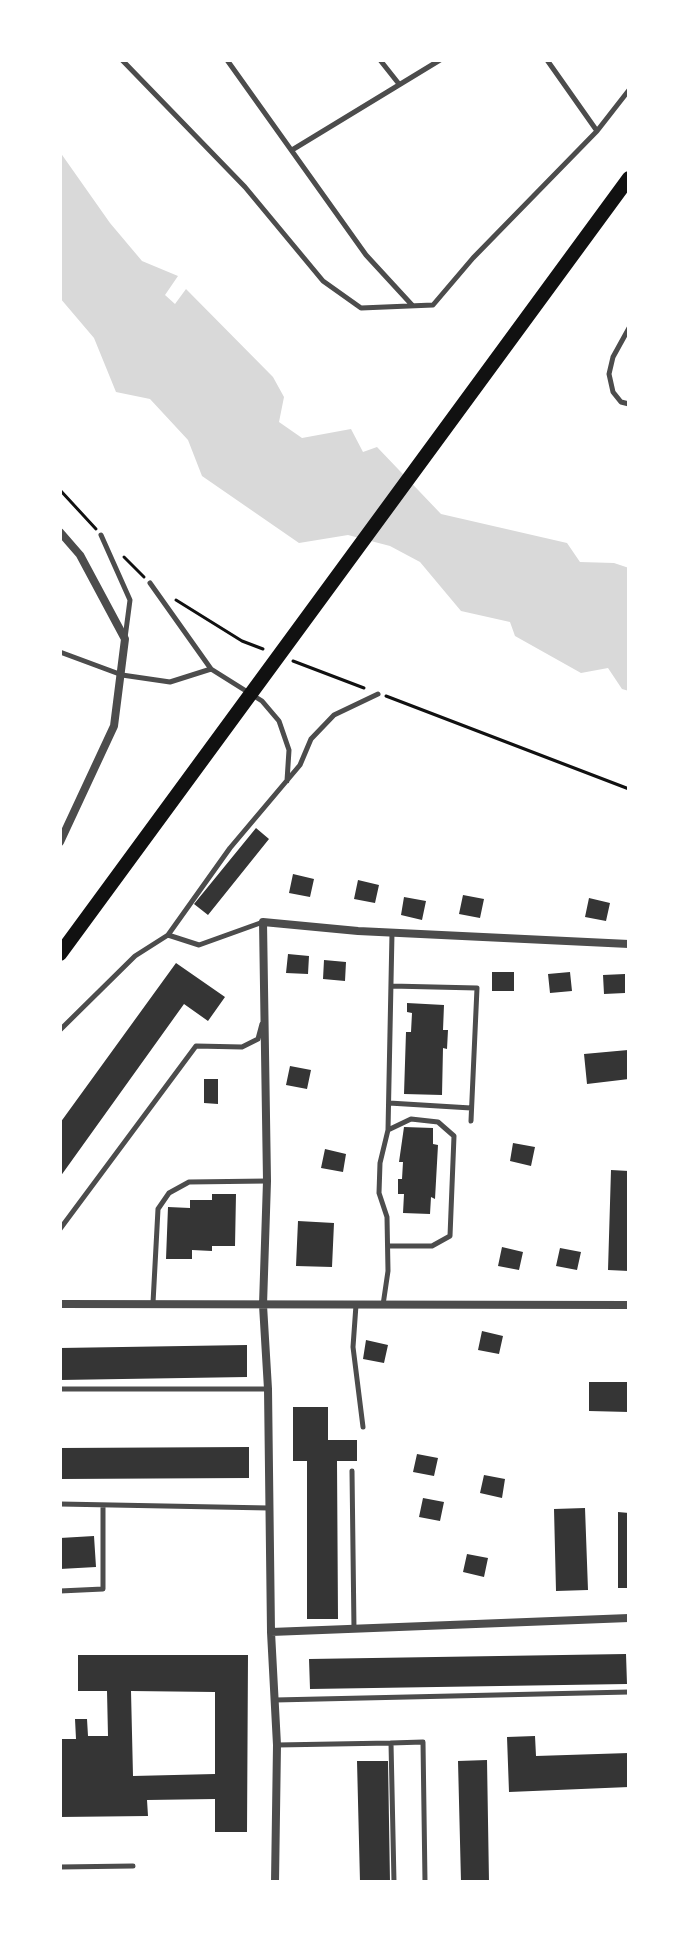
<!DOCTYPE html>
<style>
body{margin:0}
#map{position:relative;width:689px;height:1942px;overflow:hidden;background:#fff;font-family:"Sofia Sans Condensed",sans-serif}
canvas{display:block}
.frame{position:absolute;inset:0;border:62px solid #fff;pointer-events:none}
</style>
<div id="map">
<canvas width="689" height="1942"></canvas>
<div class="frame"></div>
</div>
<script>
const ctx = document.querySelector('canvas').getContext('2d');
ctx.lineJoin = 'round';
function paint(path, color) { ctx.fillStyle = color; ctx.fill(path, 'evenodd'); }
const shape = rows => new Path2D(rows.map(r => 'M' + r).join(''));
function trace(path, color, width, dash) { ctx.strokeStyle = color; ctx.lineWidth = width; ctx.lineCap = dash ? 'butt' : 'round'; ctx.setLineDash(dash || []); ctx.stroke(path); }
paint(shape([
 [60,152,110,223,142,261,178,276,165,295,175,304,186,289,273,377,284,397,279,422,302,438,351,429,363,452,377,447,441,514,567,543,580,562,614,563,629,568,629,691,622,689,608,668,581,673,515,636,510,622,461,611,420,562,390,546,348,535,299,543,202,476,188,440,150,399,116,392,94,338,60,298]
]), '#d9d9d9');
paint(shape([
 [256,828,269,839,208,915,194,904],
 [293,874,314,879,310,897,289,893],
 [358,880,379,885,375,903,354,899],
 [463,895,484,899,480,918,459,914],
 [404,897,426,901,422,920,401,915],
 [589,898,610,903,606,921,585,917],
 [288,954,309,956,308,974,286,973],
 [324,960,346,962,345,981,323,979],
 [176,963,225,997,208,1021,184,1004,60,1177,60,1123],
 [492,972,514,972,514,991,492,991],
 [570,972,572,991,550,993,548,974],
 [625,974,625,993,604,994,603,975],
 [407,1003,444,1005,443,1030,448,1030,447,1049,443,1048,442,1095,404,1094,406,1032,411,1032,412,1013,407,1012],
 [628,1050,629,1079,587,1084,584,1054],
 [290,1066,311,1070,307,1089,286,1085],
 [204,1079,218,1079,218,1104,204,1103],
 [404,1127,433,1128,433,1144,438,1145,435,1199,431,1197,430,1214,403,1213,404,1194,398,1194,398,1179,402,1179,403,1162,399,1162],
 [513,1143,535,1147,531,1166,510,1161],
 [325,1149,346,1154,343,1172,321,1168],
 [611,1170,629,1171,629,1271,608,1270],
 [212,1194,236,1194,235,1246,212,1246,212,1251,192,1250,192,1259,166,1259,168,1207,190,1208,190,1200,212,1200],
 [298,1221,334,1223,332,1267,296,1266],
 [502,1247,523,1252,519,1270,498,1266],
 [560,1248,581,1252,577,1270,556,1266],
 [482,1331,503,1336,499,1354,478,1350],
 [366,1340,388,1345,384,1363,363,1359],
 [247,1345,247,1377,60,1380,60,1348],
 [589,1382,629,1382,629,1412,589,1411],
 [293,1407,328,1407,328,1440,357,1440,357,1461,337,1461,338,1619,307,1619,307,1461,293,1461],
 [249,1447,249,1478,60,1479,60,1448],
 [417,1454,438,1458,434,1476,413,1472],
 [484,1475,505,1479,502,1498,480,1493],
 [423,1498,444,1502,440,1521,419,1517],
 [585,1508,588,1590,556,1591,554,1509],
 [618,1512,629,1513,629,1588,618,1588],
 [94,1536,96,1567,60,1569,60,1538],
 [467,1554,488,1558,484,1577,463,1572],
 [626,1654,627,1684,310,1689,309,1659],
 [78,1655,248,1655,247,1832,215,1832,215,1799,147,1800,148,1816,60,1817,60,1739,76,1739,75,1719,87,1719,88,1736,108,1736,107,1691,78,1691],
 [131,1691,215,1692,215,1774,133,1776],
 [535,1736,536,1756,629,1753,629,1787,509,1792,507,1737],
 [487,1760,489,1882,461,1882,458,1761],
 [357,1761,388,1761,390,1882,360,1882]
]), '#353535');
trace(shape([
 [60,490,96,529],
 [124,557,144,577],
 [176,600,242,641,263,649],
 [293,661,364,688],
 [386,696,629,789]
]), '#111', 3);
trace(shape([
 [122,60,245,187,323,281,361,308,433,305,473,258,597,131,629,90],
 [227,60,366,255,412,305],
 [380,60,399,84],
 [547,60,597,131],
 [292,150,440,60],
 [629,328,613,357,609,374,613,392,621,402,629,404],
 [101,535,130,600,125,638],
 [150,583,211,669],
 [60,652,122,675,170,682,211,669,262,701,279,721,289,750,287,781],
 [168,935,230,848,300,765,311,739,334,715,378,694],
 [391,986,477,988,471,1121],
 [60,1030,135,956,168,935,199,945,263,922],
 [389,1103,471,1108],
 [388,1130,392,933],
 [60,1229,196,1046,242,1047,258,1039,262,1024],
 [153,1303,158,1209,169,1193,189,1182,267,1181],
 [356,1305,353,1347,363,1427],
 [383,1305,388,1271,387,1217,379,1193,380,1163,388,1130,411,1119,438,1122,454,1136,450,1236,432,1246,388,1246],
 [60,1389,268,1389],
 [352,1471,354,1629],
 [60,1504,269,1508],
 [60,1591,103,1589,103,1505],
 [275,1700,629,1692],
 [391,1743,423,1742,425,1882],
 [277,1745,391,1743,394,1882],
 [60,1867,133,1866]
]), '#4c4c4c', 5);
trace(shape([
 [60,532,80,555,125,639,114,726,60,842],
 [60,1304,629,1305],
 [271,1632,629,1618],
 [275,1882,277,1745,271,1632,268,1389,263,1305,267,1181,263,922,358,931,629,944]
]), '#4c4c4c', 8);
trace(shape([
 [60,954,629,178]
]), '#111', 14);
</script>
